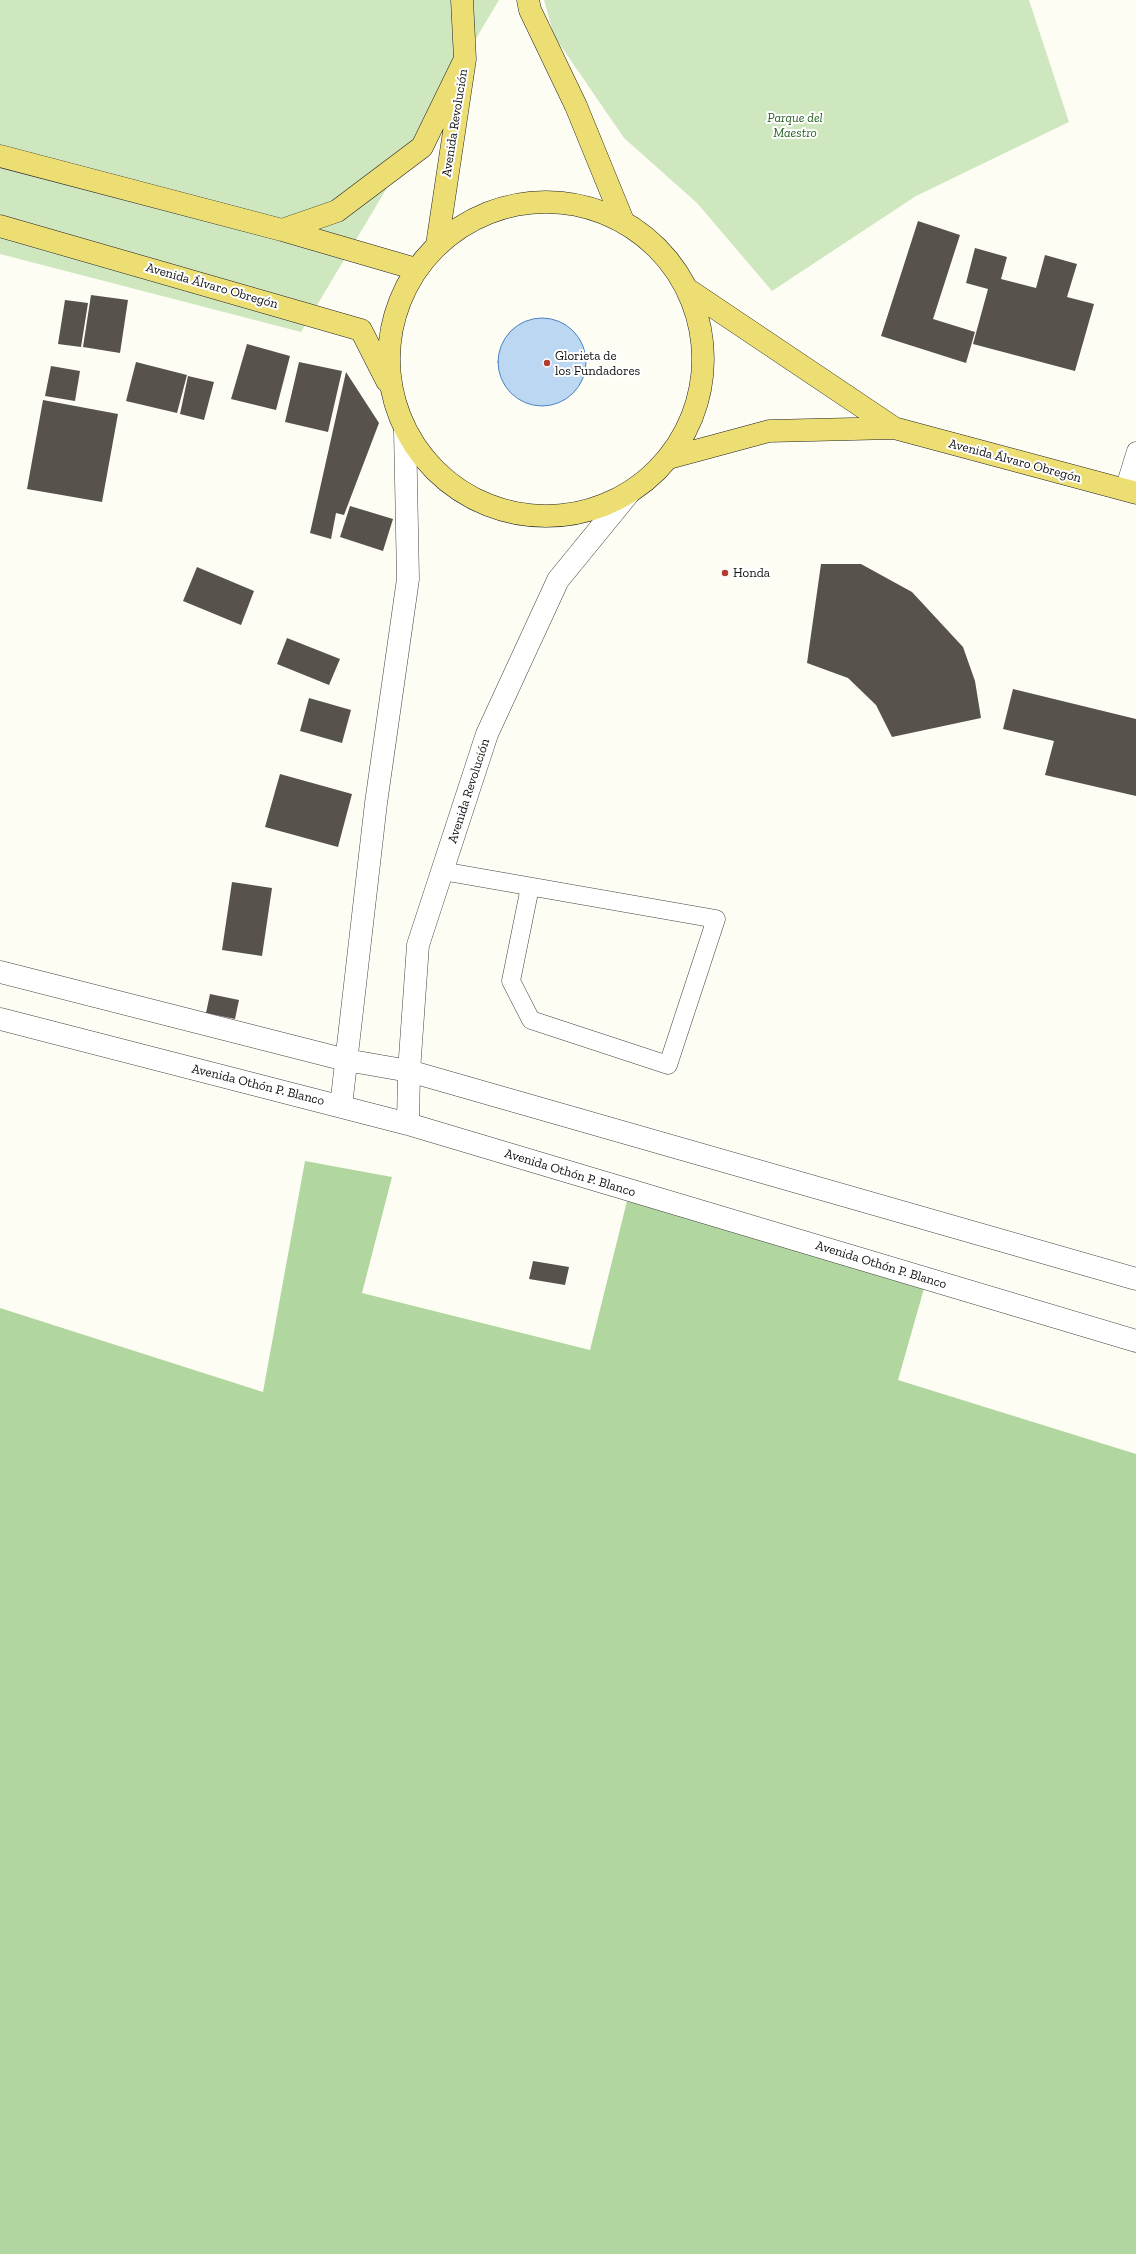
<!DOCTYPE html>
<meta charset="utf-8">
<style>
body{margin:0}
canvas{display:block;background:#fefdf4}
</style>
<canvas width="1136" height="2254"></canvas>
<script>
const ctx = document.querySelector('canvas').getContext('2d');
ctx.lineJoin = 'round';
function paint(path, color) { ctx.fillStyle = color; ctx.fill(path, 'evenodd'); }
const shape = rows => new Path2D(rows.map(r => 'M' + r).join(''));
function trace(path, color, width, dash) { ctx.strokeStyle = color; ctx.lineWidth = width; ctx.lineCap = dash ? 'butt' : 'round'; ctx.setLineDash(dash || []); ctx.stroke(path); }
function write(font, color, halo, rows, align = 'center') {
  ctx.font = font + ' "Zilla Slab",serif'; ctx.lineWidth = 4; ctx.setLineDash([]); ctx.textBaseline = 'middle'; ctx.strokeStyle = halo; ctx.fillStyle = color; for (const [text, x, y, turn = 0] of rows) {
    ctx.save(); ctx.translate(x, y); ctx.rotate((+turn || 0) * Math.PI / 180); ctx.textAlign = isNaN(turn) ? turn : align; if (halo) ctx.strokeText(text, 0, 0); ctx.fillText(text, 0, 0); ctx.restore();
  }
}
paint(shape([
 [0,0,499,0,301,332,0,254],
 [544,0,1029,0,1069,122,916,196,772,291,697,203,624,138,554,36]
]), '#cfe7bf');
paint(shape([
 [305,1161,392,1177,362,1293,590,1350,627,1201,925,1285,898,1380,1136,1454,1136,2254,0,2254,0,1308,263,1392]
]), '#b1d69f');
const water = shape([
 '498 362a44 44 0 1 1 88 0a44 44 0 1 1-88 0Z'
]);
paint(water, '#bcd7f2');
trace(water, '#4983c3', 1);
paint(shape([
 [918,221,960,235,933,319,975,332,966,363,881,336],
 [975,248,1007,257,1001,279,1036,288,1045,255,1077,264,1067,297,1094,304,1075,371,973,344,988,289,966,283],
 [91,295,128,300,120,353,83,347],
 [65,300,88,303,81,347,58,344],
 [247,344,290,356,276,410,231,399],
 [136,362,187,375,177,413,126,401],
 [299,362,342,371,328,432,285,422],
 [51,366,80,371,75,401,45,396],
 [346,372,379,423,344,515,336,513,331,539,310,533],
 [188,376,214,382,204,420,180,414],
 [43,400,118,414,102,502,27,489],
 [350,506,393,519,383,551,340,537],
 [821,564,861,564,912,592,963,647,975,681,981,718,892,737,876,705,848,678,807,663],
 [197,567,254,591,241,625,183,601],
 [287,638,340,659,329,685,277,664],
 [1013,689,1136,719,1136,796,1045,775,1054,741,1003,729],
 [309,698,351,710,342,743,300,731],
 [280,774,352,794,338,847,265,827],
 [232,882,272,888,262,956,222,950],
 [210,994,239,1000,235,1019,206,1013],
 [533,1261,569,1267,565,1285,529,1279]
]), '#58524d');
const service = shape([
 [1124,490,1136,451],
 [442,871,716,919,668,1065,531,1020,511,981,530,887]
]);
const minor = shape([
 [0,972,346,1060,409,1071,1136,1279],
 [0,1019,408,1124,1136,1341],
 [341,1106,376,803,408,579,405,430],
 [408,1124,409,1071,418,945,487,734,558,580,629,493]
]);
const primary = shape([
 [528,0,530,10,576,106,623,221],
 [0,156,282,230,416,269],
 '389 359a157 157 0 1 1 314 0a157 157 0 1 1-314 0Z',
 [0,226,361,330,387,381],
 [282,230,337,211,422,147,465,59],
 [437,245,465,59,462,0],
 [690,291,894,428],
 [669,458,769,431,894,428,1136,493]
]);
trace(service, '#434343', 19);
trace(minor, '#434343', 23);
trace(primary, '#212121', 23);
trace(service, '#fff', 18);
trace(minor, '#fff', 22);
trace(primary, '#edde74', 22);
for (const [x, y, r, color] of [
 [547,363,4,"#b53c32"],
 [725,573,4,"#b53c32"]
]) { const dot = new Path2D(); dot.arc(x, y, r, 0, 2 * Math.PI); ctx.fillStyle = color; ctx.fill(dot); trace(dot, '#fff', 1.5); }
write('italic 13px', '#2a6325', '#fff', [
 ["Parque del",795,118],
 ["Maestro",795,133]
]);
write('13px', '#101010', '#fff', [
 ["Avenida Revolución",455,123,-81],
 ["Avenida Álvaro Obregón",212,286,16],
 ["Avenida Álvaro Obregón",1015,461,15],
 ["Avenida Revolución",469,791,-72],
 ["Avenida Othón P. Blanco",258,1085,14],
 ["Avenida Othón P. Blanco",570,1173,17],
 ["Avenida Othón P. Blanco",881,1265,17]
]);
write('13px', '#101010', '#fff', [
 ["Glorieta de",555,356],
 ["los Fundadores",555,371],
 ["Honda",733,573]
], 'left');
</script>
